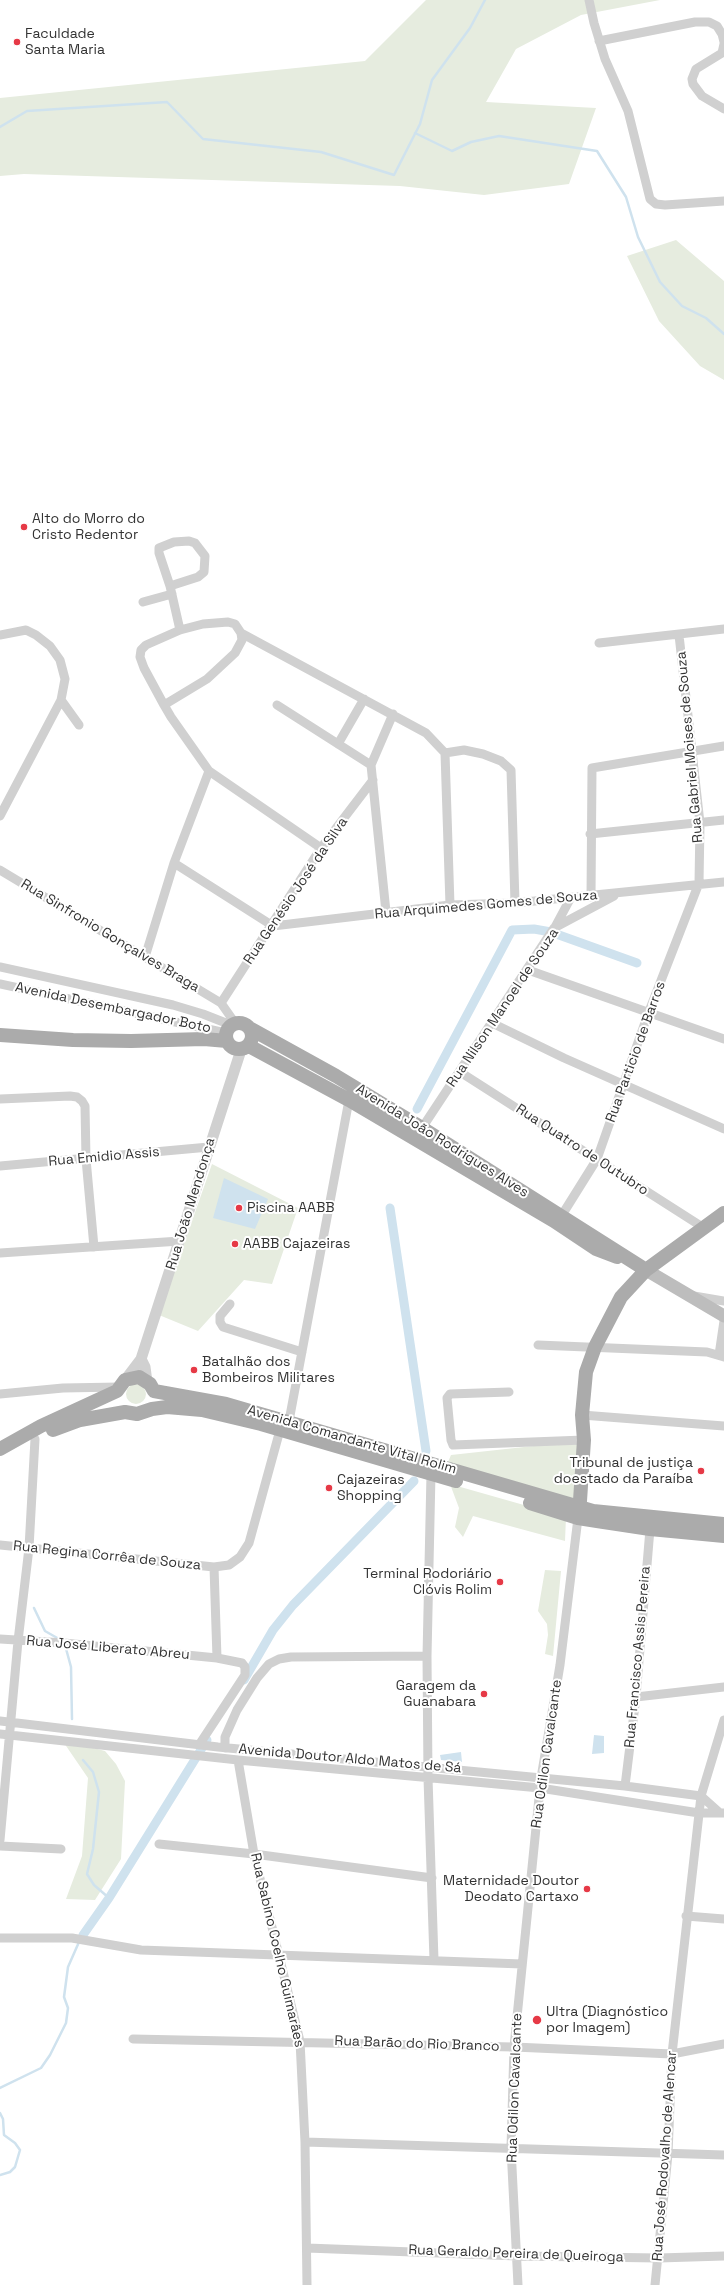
<!DOCTYPE html>
<meta charset="utf-8">
<style>
body{margin:0}
canvas{display:block;background:#fff}
</style>
<canvas width="724" height="2285"></canvas>
<script>
const ctx = document.querySelector('canvas').getContext('2d');
ctx.lineJoin = 'round';
function paint(path, color) { ctx.fillStyle = color; ctx.fill(path, 'evenodd'); }
const shape = rows => new Path2D(rows.map(r => 'M' + r).join(''));
function trace(path, color, width, dash) { ctx.strokeStyle = color; ctx.lineWidth = width; ctx.lineCap = dash ? 'butt' : 'round'; ctx.setLineDash(dash || []); ctx.stroke(path); }
function write(font, color, halo, rows, align = 'center') {
  ctx.font = font + ' "Space Grotesk",sans-serif'; ctx.lineWidth = 4; ctx.setLineDash([]); ctx.textBaseline = 'middle'; ctx.strokeStyle = halo; ctx.fillStyle = color; for (const [text, x, y, turn = 0] of rows) {
    ctx.save(); ctx.translate(x, y); ctx.rotate((+turn || 0) * Math.PI / 180); ctx.textAlign = isNaN(turn) ? turn : align; if (halo) ctx.strokeText(text, 0, 0); ctx.fillText(text, 0, 0); ctx.restore();
  }
}
paint(shape([
 [426,0,660,0,581,15,516,49,486,102,596,108,569,184,484,195,400,186,24,174,0,176,0,98,365,61],
 [676,240,724,281,724,380,700,366,659,321,627,256],
 [212,1164,298,1208,272,1284,244,1280,198,1331,159,1315],
 '126 1394a10 10 0 1 1 20 0a10 10 0 1 1-20 0Z',
 [579,1441,574,1500,448,1462,451,1455],
 [450,1484,566,1517,565,1541,473,1516,463,1537,455,1527,459,1508],
 [545,1570,561,1571,553,1656,545,1654,548,1635,547,1624,538,1611],
 [62,1740,105,1751,116,1764,125,1781,121,1859,95,1900,66,1899,82,1856,88,1778]
]), '#e6ecdf');
paint(shape([
 [224,1178,268,1199,255,1229,213,1218],
 [594,1735,604,1736,604,1753,592,1754],
 [461,1752,462,1762,441,1760,440,1755]
]), '#cfe2ee');
trace(shape([
 [0,127,27,111,167,102,203,139,321,152,394,175,420,124,432,80,470,28,485,0],
 [415,133,452,151,471,142,499,136,597,151,626,197,638,237,660,282,682,306,706,318,724,334],
 [34,1608,45,1631,59,1639],
 [65,1645,71,1667,72,1719],
 [83,1760,93,1772,99,1792,93,1849,87,1874,94,1885,109,1898],
 [0,2088,41,2068,50,2055,66,2023,68,2008,64,1997,68,1967,79,1942],
 [0,2113,3,2119,4,2135,15,2143,20,2150,15,2167,10,2172,0,2175]
]), '#cfe2ee', 2.5);
trace(shape([
 [559,935,637,963],
 [417,1109,512,930,534,929,551,932],
 [390,1208,426,1451],
 [244,1680,273,1630,293,1605,414,1481],
 [83,1935,109,1898,207,1740]
]), '#cfe2ee', 9);
trace(shape([
 [589,0,594,23,605,59,628,111,650,199,656,204,665,205,724,201],
 [599,41,695,22,709,22,717,26,722,34,724,42],
 [724,44,722,53,696,69,692,79,693,84,702,96,724,109],
 [170,586,198,577,204,572,205,556,195,543,189,541,174,542,159,548,159,553,170,586,180,630],
 [143,602,172,594],
 [241,633,426,733,445,753],
 [0,635,26,630,36,635,50,646,60,660,65,679,61,700,0,816],
 [599,643,724,629],
 [61,700,79,725],
 [164,705,207,679,235,653,242,640,241,633,235,624,228,622,203,624,180,630,146,645,141,650,140,657,144,668,164,705,171,717,209,771,321,848],
 [277,705,371,765],
 [338,744,364,699],
 [445,753,464,750,483,754,501,761,511,770,515,903],
 [445,753,450,905],
 [590,834,724,820],
 [174,863,273,926],
 [0,870,221,1003,235,1023],
 [591,897,592,768,724,746],
 [386,912,371,765,393,714],
 [273,926,450,905,515,903,724,882],
 [555,927,570,899],
 [145,957,174,863,209,771],
 [0,967,173,1005,203,1014,231,1025],
 [528,970,724,1039],
 [0,984,226,1033],
 [221,1003,321,848,373,780],
 [492,1023,564,1058,724,1129],
 [460,1072,704,1228],
 [0,1099,70,1096,77,1097,82,1101,85,1106,86,1159,94,1247],
 [422,1128,554,928,614,896],
 [0,1166,209,1147],
 [562,1215,597,1159,648,1014,699,883,700,823,679,635],
 [0,1253,180,1241],
 [694,1296,724,1301],
 [230,1304,220,1316,220,1322,223,1327,302,1352],
 [538,1345,707,1352,724,1357],
 [719,1355,724,1321],
 [509,1392,450,1394,447,1398,451,1440,453,1445,584,1440],
 [0,1394,63,1388,119,1387],
 [582,1415,724,1426],
 [289,1421,349,1100],
 [431,1474,427,1656,428,1778,434,1960],
 [0,1545,214,1567,229,1565,240,1557,249,1543,280,1430],
 [214,1567,217,1658],
 [0,1639,64,1643,217,1658,242,1663,245,1667,245,1675,199,1745],
 [636,1697,724,1687],
 [0,1721,218,1747,625,1786,701,1796,720,1813],
 [0,1734,238,1760,540,1788,699,1813,723,1813],
 [225,1748,225,1737,237,1710,257,1678,269,1664,279,1659,291,1657,427,1656],
 [238,1760,254,1854,300,2041,305,2142,307,2285],
 [625,1786,636,1697,650,1529],
 [0,1840,18,1641,29,1548,35,1439],
 [159,1844,254,1854,432,1878],
 [0,1846,61,1849],
 [686,1916,724,1919],
 [0,1938,72,1938,141,1950,522,1964],
 [133,2039,514,2047,672,2054,724,2044],
 [305,2142,724,2155],
 [307,2248,518,2256,659,2258,724,2256],
 [518,2285,511,2148,514,2047,541,1778,560,1665,578,1518],
 [655,2285,668,2154,672,2054,701,1796,724,1720]
]), '#d0d0d0', 9);
trace(shape([
 [141,1359,145,1367,147,1382],
 [125,1380,141,1359,241,1050]
]), '#d0d0d0', 11);
trace(shape([
 [646,1270,724,1316]
]), '#bdbdbd', 13);
trace(shape([
 '226 1036a13 13 0 1 1 26 0a13 13 0 1 1-26 0Z',
 [251,1029,336,1076,422,1128,646,1270],
 [0,1035,73,1040,131,1041,204,1039,227,1041],
 [249,1046,349,1100,554,1221,596,1249,617,1257],
 [53,1430,80,1420,125,1412,137,1414,152,1409,167,1407,202,1410,261,1424,456,1481],
 [0,1449,41,1426,117,1391,125,1380,139,1377,150,1384,154,1391,226,1404,593,1511,724,1524],
 [530,1503,578,1518,597,1521,650,1529,724,1536],
 [579,1516,584,1440,582,1415,586,1372,595,1347,621,1297,646,1270,724,1213]
]), '#ababab', 14);
for (const [x, y, r, color] of [
 [17,42,4,"#e63946"],
 [24,527,4,"#e63946"],
 [239,1208,4,"#e63946"],
 [235,1244,4,"#e63946"],
 [194,1370,4,"#e63946"],
 [701,1471,4,"#e63946"],
 [329,1488,4,"#e63946"],
 [500,1582,4,"#e63946"],
 [484,1694,4,"#e63946"],
 [587,1889,4,"#e63946"],
 [537,2020,5,"#e63946"]
]) { const dot = new Path2D(); dot.arc(x, y, r, 0, 2 * Math.PI); ctx.fillStyle = color; ctx.fill(dot); trace(dot, '#fff', 1.5); }
write('14px', '#333', '#fff', [
 ["Faculdade",25,34],
 ["Santa Maria",25,50],
 ["Alto do Morro do",32,519],
 ["Cristo Redentor",32,535],
 ["Piscina AABB",247,1208],
 ["AABB Cajazeiras",243,1244],
 ["Batalhão dos",202,1362],
 ["Bombeiros Militares",202,1378],
 ["Tribunal de justiça",693,1463,"right"],
 ["doestado da Paraíba",693,1479,"right"],
 ["Cajazeiras",337,1480],
 ["Shopping",337,1496],
 ["Terminal Rodoriário",492,1574,"right"],
 ["Clóvis Rolim",492,1590,"right"],
 ["Garagem da",476,1686,"right"],
 ["Guanabara",476,1702,"right"],
 ["Maternidade Doutor",579,1881,"right"],
 ["Deodato Cartaxo",579,1897,"right"],
 ["Ultra (Diagnóstico",546,2012],
 ["por Imagem)",546,2028]
], 'left');
write('14px', '#333', '#fff', [
 ["Rua Gabriel Moises de Souza",690,747,-95],
 ["Rua Genésio José da Silva",296,891,-56],
 ["Rua Arquimedes Gomes de Souza",486,905,-5],
 ["Rua Sinfronio Gonçalves Braga",110,936,31],
 ["Avenida Desembargador Boto",113,1008,12],
 ["Rua Nilson Manoel de Souza",503,1008,-56],
 ["Rua Particio de Barros",636,1052,-70],
 ["Avenida João Rodrigues Alves",442,1141,32],
 ["Rua Quatro de Outubro",582,1150,33],
 ["Rua Emidio Assis",104,1157,-5],
 ["Rua João Mendonça",191,1204,-73],
 ["Avenida Comandante Vital Rolim",352,1440,16],
 ["Rua Regina Corrêa de Souza",107,1556,6],
 ["Rua José Liberato Abreu",108,1648,5],
 ["Rua Francisco Assis Pereira",638,1657,-85],
 ["Rua Odilon Cavalcante",547,1754,-82],
 ["Avenida Doutor Aldo Matos de Sá",350,1759,5],
 ["Rua Sabino Coelho Guimarães",277,1950,77],
 ["Rua Barāo do Rio Branco",417,2044,2],
 ["Rua Odilon Cavalcante",515,2088,-88],
 ["Rua José Rodovalho de Alencar",665,2156,-86],
 ["Rua Geraldo Pereira de Queiroga",516,2254,2]
]);
</script>
